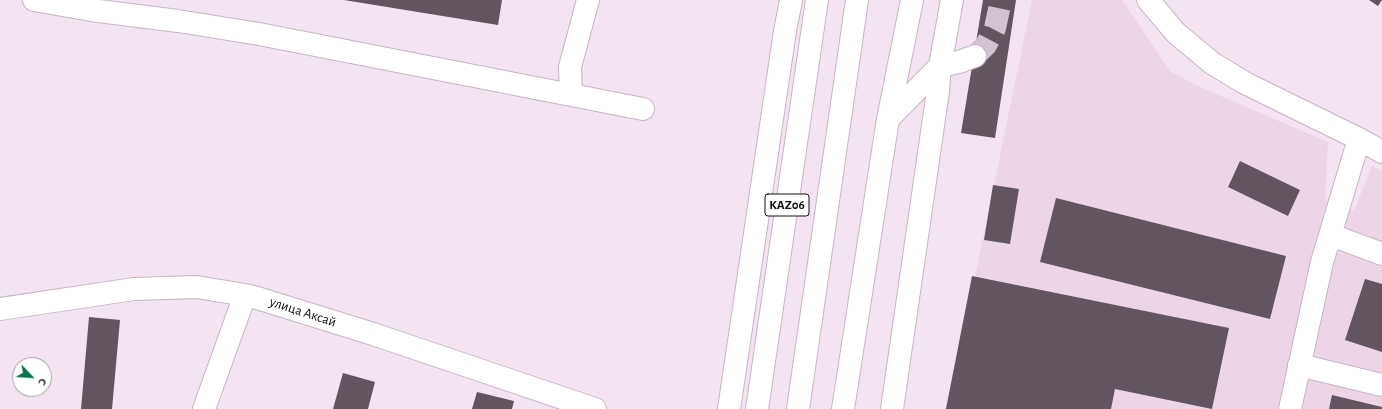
<!DOCTYPE html>
<meta charset="utf-8">
<style>
body{margin:0}
#map{position:relative;width:1382px;height:409px;overflow:hidden;background:#f4e3f1;font-family:"Alegreya Sans",sans-serif}
canvas{display:block}
.north{position:absolute;left:12px;top:357px;width:40px;height:40px;box-sizing:border-box;background:#fff;border:1px solid #a19fa1;border-radius:50%;rotate:115deg;font-size:11px;font-weight:700;line-height:16px;text-align:center;color:#140e13}
.north::after{content:'';display:block;margin:auto;width:14px;height:18px;background:#05744e;clip-path:polygon(50% 0,100% 100%,50% 72%,0 100%)}
</style>
<div id="map">
<canvas width="1382" height="409"></canvas>
<div class="north">С</div>
</div>
<script>
const ctx = document.querySelector('canvas').getContext('2d');
ctx.lineJoin = 'round';
function paint(path, color) { ctx.fillStyle = color; ctx.fill(path, 'evenodd'); }
const shape = rows => new Path2D(rows.map(r => 'M' + r).join(''));
function trace(path, color, width, dash) { ctx.strokeStyle = color; ctx.lineWidth = width; ctx.lineCap = dash ? 'butt' : 'round'; ctx.setLineDash(dash || []); ctx.stroke(path); }
function write(font, color, halo, rows, align = 'center') {
  ctx.font = font + ' "Alegreya Sans",sans-serif'; ctx.lineWidth = 4; ctx.setLineDash([]); ctx.textBaseline = 'middle'; ctx.strokeStyle = halo; ctx.fillStyle = color; for (const [text, x, y, turn = 0] of rows) {
    ctx.save(); ctx.translate(x, y); ctx.rotate((+turn || 0) * Math.PI / 180); ctx.textAlign = isNaN(turn) ? turn : align; if (halo) ctx.strokeText(text, 0, 0); ctx.fillText(text, 0, 0); ctx.restore();
  }
}
paint(shape([
 [1032,0,1122,0,1170,71,1204,89,1328,142,1325,200,1354,211,1372,166,1382,171,1382,409,945,409,978,263]
]), '#edd5e8');
paint(shape([
 [344,0,502,0,498,25],
 [983,0,1016,0,995,138,961,133],
 [1369,0,1382,0,1378,6],
 [1240,161,1300,190,1288,216,1228,187],
 [993,185,1019,189,1010,244,984,240],
 [1056,198,1286,256,1270,319,1040,262],
 [972,276,1229,328,1212,409,1115,389,1111,409,946,409],
 [1365,279,1382,284,1382,352,1345,340],
 [89,317,120,320,112,409,81,409],
 [343,373,375,382,368,409,333,409],
 [477,392,514,401,512,409,472,409],
 [1332,395,1382,407,1382,409,1329,409]
]), '#635560');
trace(shape([
 [975,56,986,45,995,28,1001,0]
]), '#d2c3d0', 22, [22, 11]);
const minor = shape([
 [34,0,91,10,178,21,259,34,643,109],
 [1148,0,1176,33,1212,63,1245,83,1359,139,1382,152],
 [571,94,570,67,588,0],
 [888,119,940,66,952,0],
 [1331,235,1382,254],
 [0,309,134,289,197,287,245,295,254,297,373,334,595,409],
 [1299,365,1382,385],
 [204,409,245,295],
 [892,409,938,91,940,66,959,62,975,56],
 [1290,409,1322,262,1359,139]
]);
const major = shape([
 [729,409,785,31,791,0],
 [843,409,888,119,912,0]
]);
const highway = shape([
 [757,409,817,0],
 [798,409,857,0]
]);
trace(minor, '#c6b5c3', 24);
trace(major, '#c6b5c3', 24);
trace(highway, '#c6b5c3', 24);
trace(minor, '#fff', 22);
trace(major, '#fff', 22);
trace(highway, '#fff', 22);
for (const [x, y, w] of [
 [787,205,44]
]) { const box = new Path2D(); box.roundRect(x - w / 2, y - 11, w, 22, 3); ctx.fillStyle = '#fff'; ctx.fill(box); trace(box, '#140e13', 1); }
write('bold 13px', '#140e13', null, [
 ["KАZ06",787,205]
]);
write('14px', '#140e13', '#fff', [
 ["улица Аксай",303,312,18]
]);
</script>
